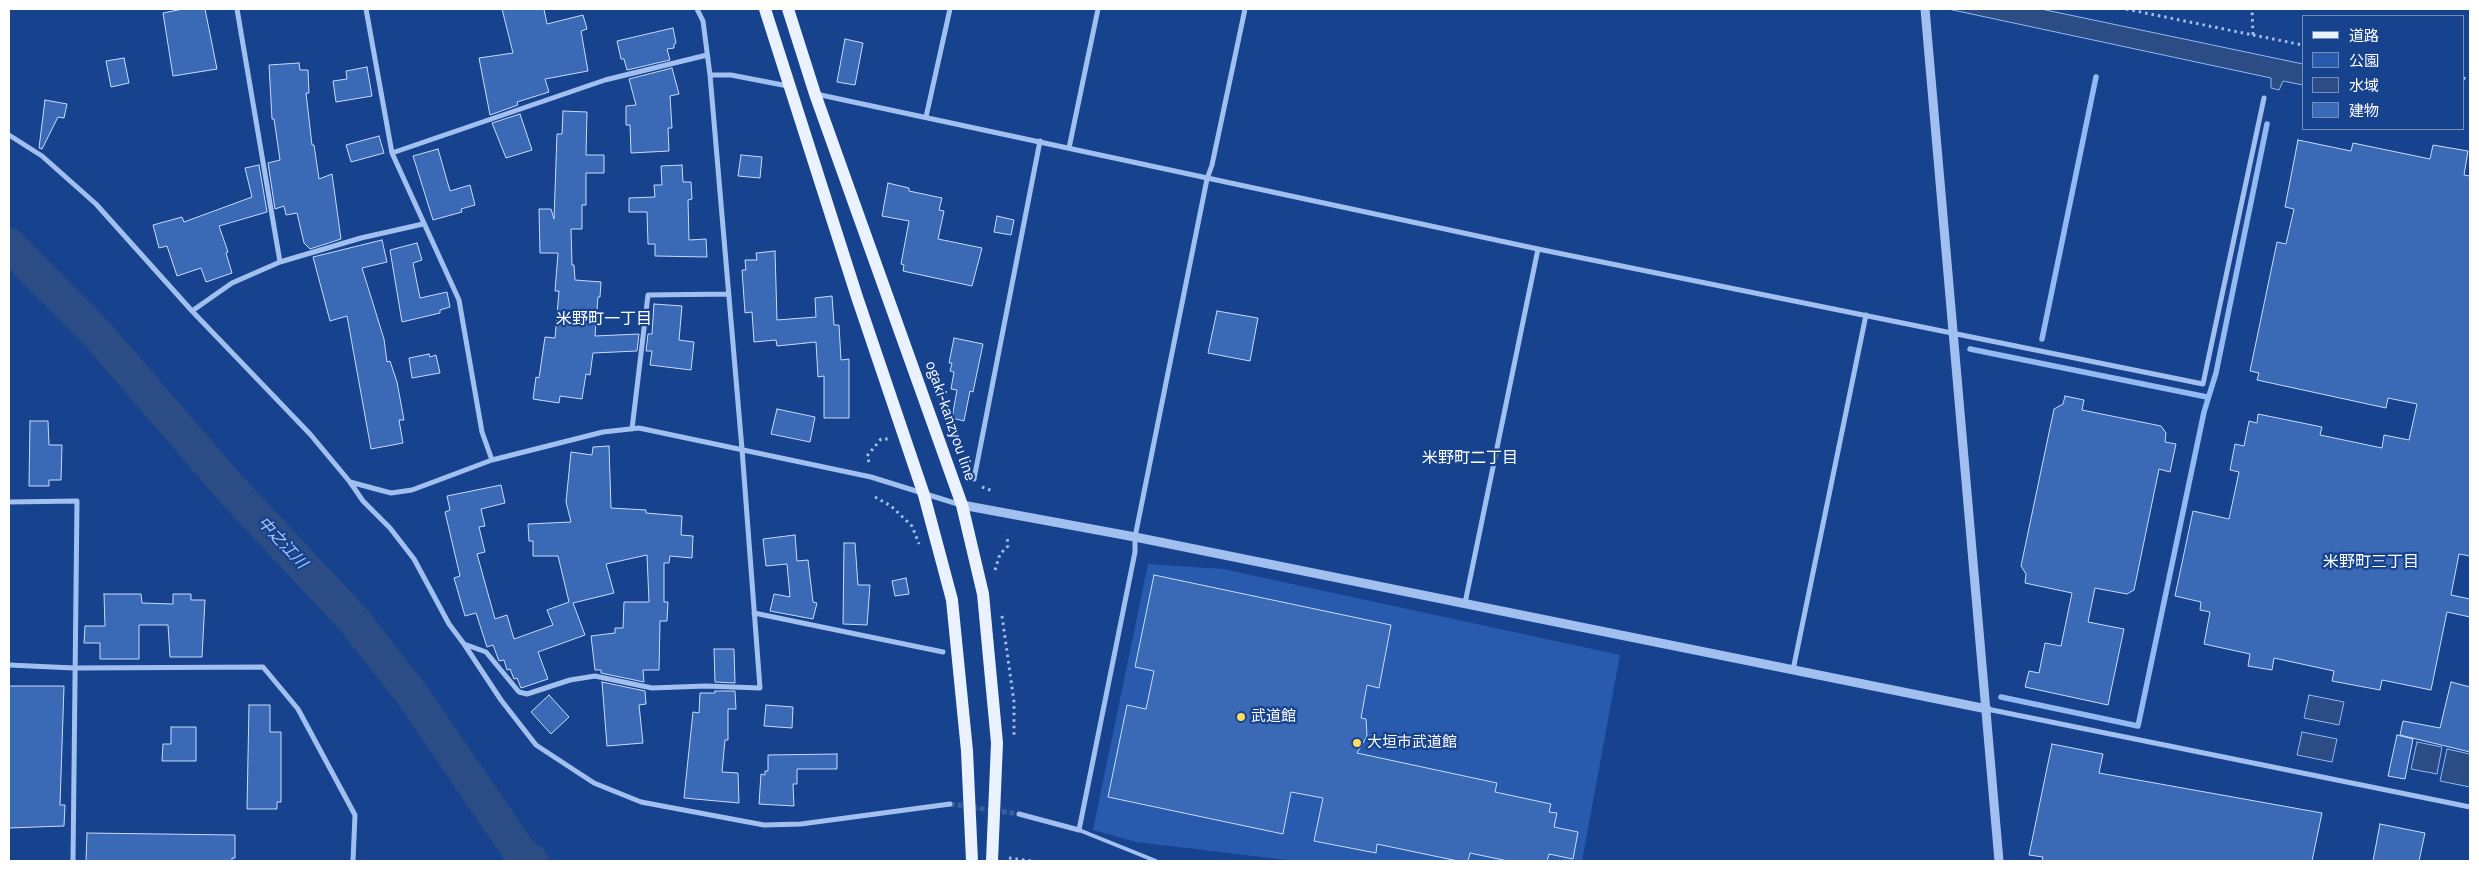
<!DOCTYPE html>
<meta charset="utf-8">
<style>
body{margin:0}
#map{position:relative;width:2479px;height:870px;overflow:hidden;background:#16428e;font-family:"IBM Plex Sans","Noto Sans JP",sans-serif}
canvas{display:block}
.frame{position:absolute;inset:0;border:10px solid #fff;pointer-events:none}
.legend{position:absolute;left:2302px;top:15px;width:162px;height:115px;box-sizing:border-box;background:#16428e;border:1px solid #738ebb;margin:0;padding:6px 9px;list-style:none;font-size:15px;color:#fff}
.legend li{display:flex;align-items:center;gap:10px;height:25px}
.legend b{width:25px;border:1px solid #738ebb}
</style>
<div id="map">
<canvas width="2479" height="870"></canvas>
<div class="frame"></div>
<ul class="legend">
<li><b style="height:6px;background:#eaf1ff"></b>道路</li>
<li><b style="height:14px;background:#285bad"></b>公園</li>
<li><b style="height:14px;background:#2b4c84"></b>水域</li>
<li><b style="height:14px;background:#3a69b5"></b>建物</li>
</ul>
</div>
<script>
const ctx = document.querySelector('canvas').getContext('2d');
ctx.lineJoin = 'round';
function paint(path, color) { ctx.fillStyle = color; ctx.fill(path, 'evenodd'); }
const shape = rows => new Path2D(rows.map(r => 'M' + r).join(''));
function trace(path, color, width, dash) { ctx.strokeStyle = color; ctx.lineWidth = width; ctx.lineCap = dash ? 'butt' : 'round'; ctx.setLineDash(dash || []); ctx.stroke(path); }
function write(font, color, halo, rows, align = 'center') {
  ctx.font = font + ' "IBM Plex Sans","Noto Sans JP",sans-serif'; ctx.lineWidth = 4.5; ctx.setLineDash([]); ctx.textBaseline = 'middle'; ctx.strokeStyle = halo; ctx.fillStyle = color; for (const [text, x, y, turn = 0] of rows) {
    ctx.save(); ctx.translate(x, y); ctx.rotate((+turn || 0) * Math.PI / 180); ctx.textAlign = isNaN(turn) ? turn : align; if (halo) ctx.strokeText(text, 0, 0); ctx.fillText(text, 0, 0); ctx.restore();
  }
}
paint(shape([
 [1148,564,1223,569,1620,655,1582,861,1295,861,1136,842,1093,830]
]), '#285bad');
const water = shape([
 [1948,9,2041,9,2303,64,2303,85,2283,81,2279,90,2271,88,2271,78,1948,9],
 [2309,695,2344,702,2339,725,2304,718,2309,695],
 [2302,732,2337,739,2332,762,2297,755,2302,732],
 [2417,742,2442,747,2437,774,2411,769,2417,742],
 [2447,749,2470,754,2470,787,2440,781,2447,749]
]);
paint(water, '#2b4c84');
trace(water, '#93b9f2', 1);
trace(shape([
 [2042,339,2096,77],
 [1970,349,2207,397],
 [2001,697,2138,726,2204,412,2216,373,2267,124]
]), '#93b9f2', 5.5);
trace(shape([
 [9,245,100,337,231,489,352,618,411,693,519,851,531,861]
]), '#2b4c84', 34);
const building = shape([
 [183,9,205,9,217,69,173,76,163,13,183,9],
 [502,9,544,9,547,24,583,15,587,29,581,31,588,71,545,79,549,92,517,102,518,105,490,115,479,58,513,53,502,9],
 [673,28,676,43,674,44,674,48,667,49,670,60,627,70,624,59,621,59,617,41,673,28],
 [845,39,863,43,855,85,837,82,845,39],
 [124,58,129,83,111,87,106,61,124,58],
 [299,63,300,70,308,70,309,93,306,93,312,145,314,145,319,179,332,174,341,239,310,249,304,243,297,213,286,215,284,206,275,209,268,163,280,160,274,119,272,119,269,65,299,63],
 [367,67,372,96,336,102,333,81,347,79,346,71,367,67],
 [672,68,679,94,670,96,672,128,668,128,669,151,631,153,630,125,626,125,626,106,636,105,629,79,672,68],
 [45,100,67,104,64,118,58,117,42,149,39,148,45,100],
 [563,111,587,112,586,155,604,155,604,173,586,173,586,205,582,205,582,229,571,229,572,265,574,265,575,280,601,282,600,297,598,297,595,336,639,334,637,351,593,353,590,375,586,374,582,399,560,396,559,403,533,399,536,377,539,378,545,337,555,338,559,291,555,291,558,253,540,253,539,209,551,209,554,219,557,134,562,134,563,111],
 [520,114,532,150,506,158,492,123,520,114],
 [379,136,384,153,351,162,346,145,379,136],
 [2298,140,2351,151,2353,143,2430,159,2433,145,2468,151,2464,175,2470,176,2470,556,2459,554,2451,595,2470,599,2470,617,2447,612,2431,690,2382,680,2380,690,2332,681,2334,671,2274,658,2272,670,2248,666,2250,654,2204,644,2210,612,2200,610,2201,602,2175,596,2193,511,2229,519,2239,472,2230,470,2235,444,2244,446,2249,421,2257,423,2258,414,2322,427,2320,435,2382,448,2384,435,2409,440,2417,404,2388,398,2386,408,2257,380,2259,373,2250,371,2277,242,2286,244,2294,209,2285,207,2298,140],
 [438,149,450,191,470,185,475,205,461,209,462,212,433,220,413,156,438,149],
 [741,155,762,157,760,178,738,176,741,155],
 [259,165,267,212,219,226,228,252,226,253,232,273,206,282,201,268,177,276,167,246,159,248,153,225,182,217,184,222,252,197,245,168,259,165],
 [682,165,683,182,691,182,692,199,688,200,689,240,706,239,707,257,655,256,655,244,648,244,647,212,629,212,629,198,655,197,654,185,662,185,661,166,682,165],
 [888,183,909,188,909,191,942,198,939,210,944,211,938,239,982,248,972,286,903,271,904,265,901,264,909,221,882,216,888,183],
 [997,216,1014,220,1011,235,994,232,997,216],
 [382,240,387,262,362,268,384,339,387,362,390,361,397,382,404,420,399,420,403,443,371,449,347,316,330,321,313,257,382,240],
 [417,243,422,260,413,263,420,298,447,292,450,307,440,310,440,313,402,322,390,250,417,243],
 [775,251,777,320,816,317,815,298,832,296,834,325,839,325,841,360,849,359,849,418,824,418,824,376,818,377,816,342,777,346,776,340,754,342,752,312,745,313,742,270,746,270,745,260,757,260,756,253,775,251],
 [654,304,682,306,679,340,694,342,691,370,650,365,652,351,646,351,648,334,652,334,654,304],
 [1217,311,1258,318,1250,361,1208,353,1217,311],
 [954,338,983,344,973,392,970,391,964,421,952,418,957,390,951,389,954,372,950,371,952,363,949,363,954,338],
 [429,354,430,357,436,355,440,373,412,378,409,358,429,354],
 [2065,396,2084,400,2082,410,2161,426,2166,433,2165,442,2176,444,2170,472,2159,469,2134,590,2127,594,2095,588,2088,622,2124,629,2108,705,2025,687,2029,671,2039,673,2045,643,2061,646,2072,593,2025,583,2026,574,2021,566,2054,409,2063,404,2065,396],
 [777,409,815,417,810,442,771,434,777,409],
 [30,421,48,421,49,445,62,445,61,480,49,480,49,486,29,486,30,421],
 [609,446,611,508,646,510,646,513,682,516,681,535,693,536,692,558,670,556,669,563,664,563,664,602,668,602,667,621,660,621,659,670,643,670,644,682,601,673,601,670,595,670,591,636,615,633,615,628,623,628,624,602,649,602,647,555,606,564,614,593,573,603,585,635,538,652,548,679,521,688,517,678,514,679,510,669,507,670,504,660,499,661,493,645,487,647,476,613,465,616,454,578,460,576,445,512,450,510,447,496,501,485,505,503,481,509,485,526,479,527,485,552,477,554,495,619,507,615,514,639,553,625,547,610,569,602,558,556,533,556,533,541,529,541,528,524,571,522,566,502,571,452,592,455,593,447,609,446],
 [795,535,797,561,808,560,813,602,817,603,813,619,770,611,774,594,790,597,787,564,766,566,763,539,795,535],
 [844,543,855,543,858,585,870,585,867,625,843,624,844,543],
 [1154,575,1391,625,1379,688,1367,685,1361,718,1366,719,1367,736,1357,753,1497,783,1495,792,1551,804,1549,812,1557,813,1554,827,1578,832,1573,859,1549,854,1547,861,1508,861,1470,853,1468,861,1458,861,1377,844,1376,853,1314,841,1323,798,1291,792,1283,834,1108,797,1127,705,1146,709,1154,671,1135,667,1154,575],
 [906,578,909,594,895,596,892,581,906,578],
 [104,594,141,594,142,603,173,604,173,594,191,594,191,600,205,600,202,657,170,657,168,625,139,625,139,659,100,659,100,643,84,643,85,626,105,626,104,594],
 [714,649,734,649,735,683,715,682,714,649],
 [602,682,645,691,646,704,639,705,643,743,607,746,602,682],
 [2451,682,2470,687,2470,752,2400,735,2403,721,2440,728,2451,682],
 [9,686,64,686,60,805,65,805,64,826,9,828,9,686],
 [715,691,735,691,736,709,728,709,728,740,725,740,722,772,738,773,739,803,684,798,693,712,699,713,700,693,715,693,715,691],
 [549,695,569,717,551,734,531,712,549,695],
 [249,705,270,705,270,732,281,732,281,802,277,802,277,809,247,809,249,705],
 [766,705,793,707,792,728,764,726,766,705],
 [171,727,196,727,196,761,162,761,163,744,171,744,171,727],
 [2397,735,2413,739,2405,779,2388,776,2397,735],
 [2052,744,2103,754,2099,773,2322,813,2312,861,2042,861,2043,857,2029,855,2052,744],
 [837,754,837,769,797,769,797,784,793,784,794,806,759,804,761,774,765,775,765,771,768,771,768,755,837,754],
 [2380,824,2425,833,2419,861,2373,861,2380,824],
 [87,833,235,835,235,858,232,858,232,861,86,861,87,833]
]);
paint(building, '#3a69b5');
trace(building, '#c8dcfb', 1);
trace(shape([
 [950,804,1019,814]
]), '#395e9f', 5, [5, 2.5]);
trace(shape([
 [2126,9,2253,35,2252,9],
 [2253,35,2303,45],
 [2463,78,2470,80],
 [869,462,867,456,881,439,889,439],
 [982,487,993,491],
 [875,497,891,506,912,526,919,544],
 [995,570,1000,554,1008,546,1007,535],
 [1002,616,1014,702,1014,736],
 [1009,858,1032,861]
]), '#a1c0f0', 3, [2.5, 4]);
trace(shape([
 [1079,830,1156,861]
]), '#a1c0f0', 4);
trace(shape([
 [237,9,280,262],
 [366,9,392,153,459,300,482,432,492,460],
 [710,75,731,75,788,86],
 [816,94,1538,249,2203,384,2264,98],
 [926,117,950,9],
 [9,135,42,156,96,204,192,311,310,434,350,482,391,493,412,490,492,460,603,432,639,428,871,477,961,505],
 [1069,148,1098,9],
 [392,153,605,80,707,55],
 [192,311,232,283,280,262,361,238,423,224],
 [632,429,648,295,729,294],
 [974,479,1040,141],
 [350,482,363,501,390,528,414,559,449,624,464,644,486,652,519,692,527,694,570,680,595,676,652,688,705,686,760,688,742,449,710,75,703,21,697,9],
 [9,502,77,501,73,861],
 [1465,603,1538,249],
 [754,613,943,652],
 [464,644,501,700,536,745,594,783,641,802,764,825,801,824,950,804],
 [9,665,74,668,263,667,298,709,355,815,353,861],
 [1793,670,1866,315],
 [1987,709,2470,807],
 [1019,814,1079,830,1135,552,1135,537,1207,179,1212,165,1245,9]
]), '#a1c0f0', 5);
trace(shape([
 [1925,9,1999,861],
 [962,505,1135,537,1987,709]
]), '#a1c0f0', 9);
trace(shape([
 [765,9,857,297,924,495,952,600,967,751,972,861],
 [788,9,815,94,962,505,983,594,997,743,992,861]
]), '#eaf1ff', 12);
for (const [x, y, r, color] of [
 [1241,717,5,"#ffdb60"],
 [1357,743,5,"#ffdb60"]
]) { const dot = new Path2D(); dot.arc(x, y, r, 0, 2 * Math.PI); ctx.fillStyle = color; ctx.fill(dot); trace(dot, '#16428e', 2); }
write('15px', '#fff', '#16428e', [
 ["ogaki-kanzyou line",950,421,71]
]);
write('15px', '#fff', '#16428e', [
 ["武道館",1251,717],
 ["大垣市武道館",1367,743]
], 'left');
write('16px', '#fff', '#16428e', [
 ["米野町一丁目",604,319],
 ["米野町二丁目",1470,458],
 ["米野町三丁目",2371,562]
]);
write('italic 16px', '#adcaf7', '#16428e', [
 ["中之江川",282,543,47]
]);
</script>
